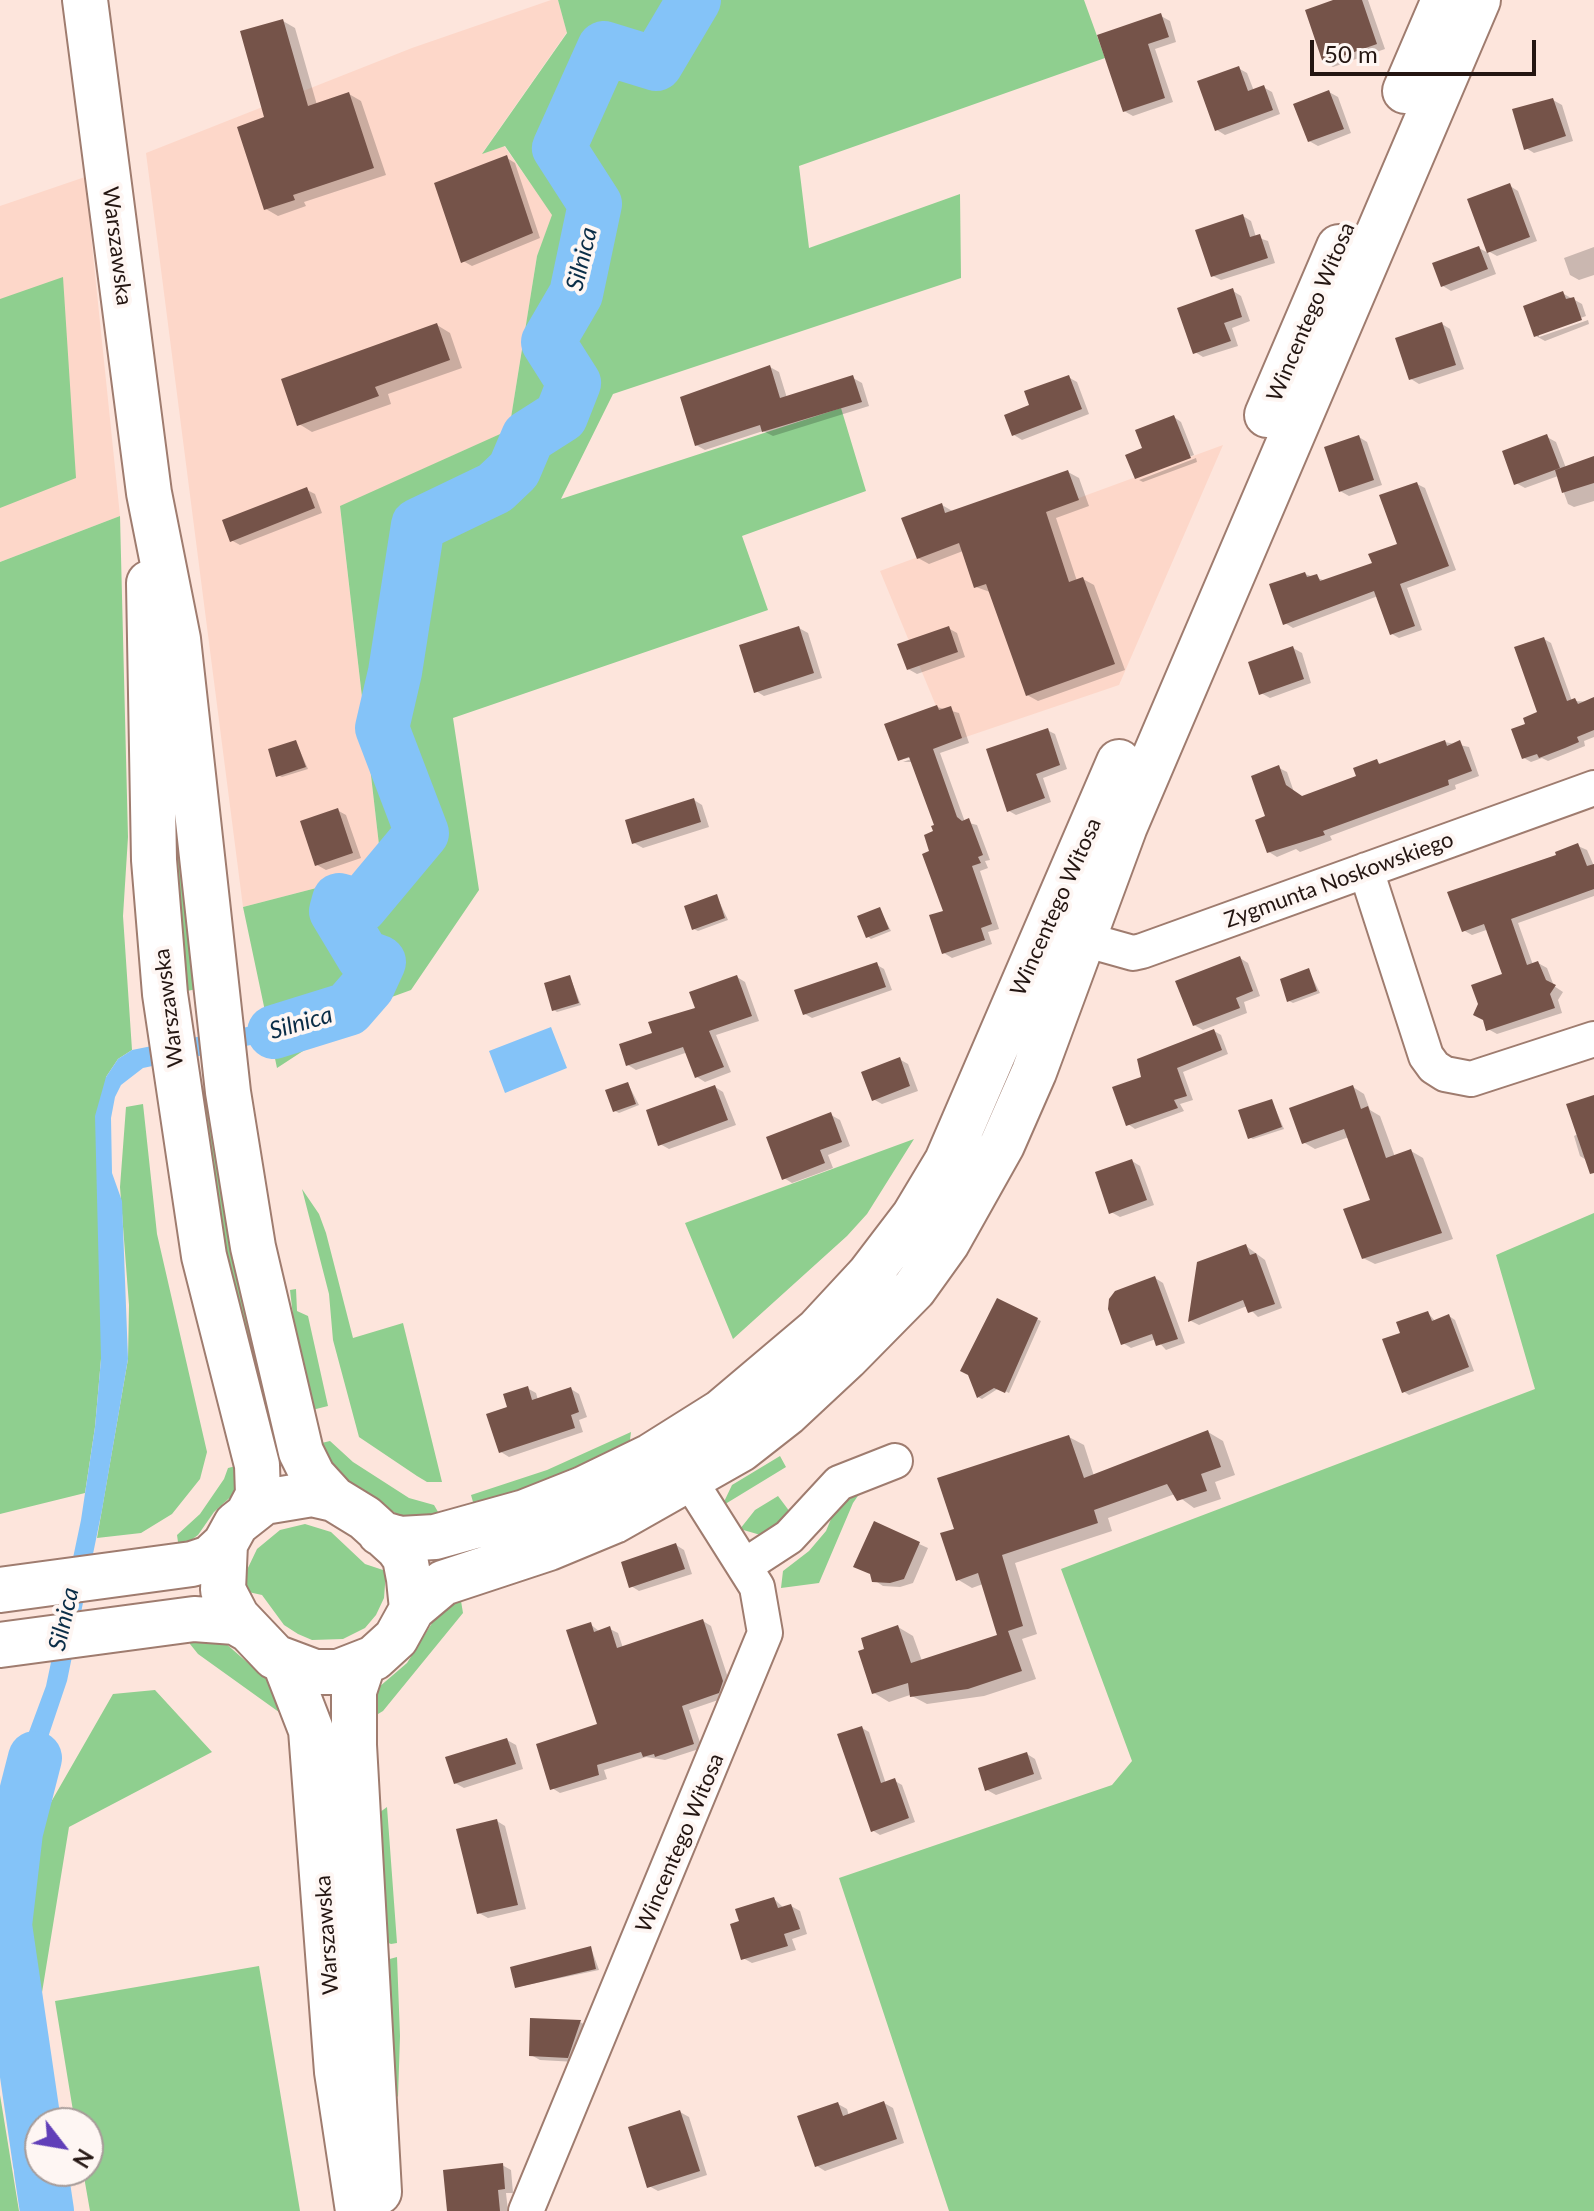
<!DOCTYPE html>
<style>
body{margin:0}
#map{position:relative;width:1594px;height:2211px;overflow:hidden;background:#fde5dc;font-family:Lato,sans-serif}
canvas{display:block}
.north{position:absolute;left:24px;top:2107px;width:80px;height:80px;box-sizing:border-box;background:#fef6f3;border:2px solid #a79c99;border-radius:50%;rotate:121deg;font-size:22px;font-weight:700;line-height:32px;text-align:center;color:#241612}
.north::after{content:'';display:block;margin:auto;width:28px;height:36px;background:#613fb8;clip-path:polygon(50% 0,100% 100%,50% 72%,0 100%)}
.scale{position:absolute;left:1310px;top:40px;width:226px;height:36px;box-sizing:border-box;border:4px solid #241612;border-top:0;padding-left:10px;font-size:24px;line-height:28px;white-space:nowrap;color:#241612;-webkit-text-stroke:6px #fef6f3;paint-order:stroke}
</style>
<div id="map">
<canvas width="1594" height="2211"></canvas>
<div class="north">N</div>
<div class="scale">50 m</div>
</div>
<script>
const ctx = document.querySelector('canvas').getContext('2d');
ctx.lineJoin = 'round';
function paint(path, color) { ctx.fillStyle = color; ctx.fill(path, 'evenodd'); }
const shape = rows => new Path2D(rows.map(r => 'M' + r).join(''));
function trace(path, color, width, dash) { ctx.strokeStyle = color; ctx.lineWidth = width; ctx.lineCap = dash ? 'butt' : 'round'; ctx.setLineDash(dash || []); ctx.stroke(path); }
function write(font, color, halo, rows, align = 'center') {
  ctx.font = font + ' Lato,sans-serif'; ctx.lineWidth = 8; ctx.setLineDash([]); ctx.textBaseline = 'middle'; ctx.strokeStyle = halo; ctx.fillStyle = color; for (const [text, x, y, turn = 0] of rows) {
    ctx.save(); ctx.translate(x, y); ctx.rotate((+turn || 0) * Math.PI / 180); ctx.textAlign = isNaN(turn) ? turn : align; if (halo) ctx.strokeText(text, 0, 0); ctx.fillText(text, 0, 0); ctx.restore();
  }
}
paint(shape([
 [551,0,558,0,567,32,483,152,504,146,553,215,537,256,509,430,340,507,382,871,243,907,146,153,412,48],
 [85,177,120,516,0,562,0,206],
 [1223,445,1119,685,951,742,880,571]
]), '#fdd7c9');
paint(shape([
 [558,0,1084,0,1105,58,799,166,809,248,960,194,961,278,613,394,561,499,841,408,866,491,742,536,768,610,453,718,479,890,411,990,378,1002,277,1068,243,907,382,871,340,506,509,430,537,256,552,215,505,146,482,154,567,33],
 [63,277,76,478,0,508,0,299],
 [120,516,128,837,123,916,132,1050,118,1059,106,1077,101,1359,95,1427,85,1493,0,1514,0,562],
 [165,638,202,988,187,991,170,847],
 [214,1094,283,1413,262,1421,214,1217,201,1096],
 [143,1104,157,1234,207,1452,200,1479,172,1514,141,1533,97,1538,128,1359,129,1305,120,1187,126,1107],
 [914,1139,867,1214,847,1236,733,1339,685,1223],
 [302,1189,319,1214,326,1233,353,1338,403,1323,442,1482,427,1482,417,1476,359,1437,333,1340,329,1294],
 [1594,1213,1594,2211,949,2211,839,1878,1112,1785,1132,1761,1061,1569,1535,1389,1496,1255],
 [296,1289,297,1311,308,1316,328,1406,304,1412,290,1290],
 [631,1432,629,1448,475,1509,471,1495,547,1470],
 [330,1441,353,1462,409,1498,434,1505,441,1517,411,1518,397,1514,334,1474,313,1445],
 [780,1456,786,1467,722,1506,732,1485],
 [240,1465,236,1492,214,1512,198,1535,179,1549,177,1535,200,1514,224,1479,228,1468],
 [864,1487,853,1503,819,1583,781,1588,783,1571,809,1551,826,1531,831,1519,822,1515],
 [778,1496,793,1516,764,1536,740,1529,755,1510],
 [305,1524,331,1532,365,1564,386,1571,384,1598,376,1615,365,1628,343,1639,312,1640,298,1634,284,1625,262,1595,244,1591,246,1572,257,1549,280,1530],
 [460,1595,463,1613,383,1711,373,1717,374,1695,379,1687,407,1663,439,1612],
 [190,1636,224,1642,288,1698,290,1720,198,1654,190,1644],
 [155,1690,212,1752,69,1827,38,2017,0,2022,0,1835,27,1844,113,1694],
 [387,1807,397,1943,391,1944,386,1942,376,1815],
 [397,1957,400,2036,398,2097,384,2082,386,1960],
 [259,1966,300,2211,90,2211,83,2171,88,2171,88,2123,75,2123,55,2001],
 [0,2095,19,2211,0,2211]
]), '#8fcf8f');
paint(shape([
 [340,999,345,1017,302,1034,143,1068,121,1085,115,1097,111,1118,112,1173,122,1201,128,1359,102,1510,67,1681,9,1853,0,1898,0,1810,46,1686,81,1520,95,1427,101,1359,95,1116,106,1077,118,1059,132,1050,287,1019],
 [551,1027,567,1068,505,1093,489,1051]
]), '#84c3f8');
paint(shape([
 [1339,0,1368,0,1385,49,1333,67,1325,62],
 [1161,16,1170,21,1176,42,1155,49,1173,102,1133,116,1124,111,1100,36],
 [283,21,295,28,317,105,349,94,361,101,386,175,304,202,306,206,278,216,266,209,267,119],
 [1238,68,1247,73,1254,91,1263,87,1272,92,1280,114,1225,135,1217,130],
 [1329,92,1338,97,1351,133,1318,146,1309,141],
 [1553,100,1562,105,1573,141,1534,153,1526,148],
 [507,158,515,163,540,238,472,266,463,261],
 [1510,186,1518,191,1537,241,1497,256,1488,251],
 [1243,216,1251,221,1256,237,1268,241,1275,263,1221,280,1213,276],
 [1594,247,1594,275,1579,280,1570,275,1564,258],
 [1479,248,1488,253,1496,274,1451,291,1443,286],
 [1233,291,1241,296,1250,321,1232,328,1238,346,1203,357,1195,352],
 [1562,293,1582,304,1586,316,1539,333,1539,337,1588,320,1589,324,1545,341,1536,336],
 [1442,324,1450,329,1464,369,1419,384,1411,379],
 [437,325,450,333,462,368,388,394,391,404,312,432,299,424],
 [770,367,779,372,787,398,853,378,862,383,869,406,773,436,763,431,705,450,696,445],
 [1068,377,1077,382,1089,414,1022,440,1014,435,1032,406],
 [1174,417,1181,422,1194,455,1136,478,1145,449],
 [1359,437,1367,442,1382,485,1349,496,1340,491],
 [1547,437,1556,442,1566,468,1594,458,1594,501,1574,507,1568,504,1558,476,1525,488,1516,483],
 [1196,458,1197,462,1143,482,1139,480],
 [1068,472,1079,478,1089,506,1056,518,1077,581,1083,579,1094,585,1125,670,1038,701,1027,695,990,592,976,587,963,551,929,564,918,558,942,505,954,512],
 [1417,484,1425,488,1456,570,1407,588,1422,630,1399,638,1392,634,1378,596,1293,628,1285,623,1305,574,1326,581,1374,564,1400,546],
 [307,490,315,494,322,513,240,545,231,540],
 [799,628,808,633,822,678,764,696,756,691],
 [948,628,957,633,965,657,917,674,908,669],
 [1544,639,1551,643,1572,701,1594,702,1594,737,1584,741,1585,746,1548,761,1542,758,1531,762,1524,758,1528,725,1539,714],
 [1293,648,1302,653,1311,683,1270,698,1261,693],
 [937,707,959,713,969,743,940,753,965,822,977,825,990,860,985,861,988,868,980,871,999,929,988,932,992,944,952,958,944,953,945,912,932,852,937,826,913,762,903,762,919,756,899,760],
 [1047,730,1055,734,1067,769,1043,778,1051,802,1016,815,1009,811],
 [296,742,308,769,282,777,278,775],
 [1445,742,1469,747,1479,776,1455,785,1456,789,1330,836,1332,840,1300,852,1296,849,1277,857,1269,852,1268,817,1279,768,1287,772,1294,792,1303,798,1358,777,1377,762,1382,765],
 [694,800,702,805,709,827,643,848,634,843],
 [337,810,346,815,361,858,326,870,317,865],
 [1578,846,1587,850,1594,866,1594,896,1518,923,1533,965,1538,963,1547,968,1554,986,1563,992,1558,1000,1562,1013,1497,1034,1488,1029,1505,975,1489,929,1472,935,1463,930],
 [717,897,728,920,698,931,694,929],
 [880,910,891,931,871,939,867,936],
 [1240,958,1248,963,1260,996,1244,1002,1247,1013,1203,1030,1194,1025],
 [877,965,884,969,892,990,812,1018,805,1014],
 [1309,971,1320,993,1293,1003,1289,1001],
 [570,977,581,1005,557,1012,554,1010],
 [737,977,745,982,759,1021,716,1035,731,1072,705,1082,697,1077,688,1052,636,1070,628,1065,655,1034,697,1009],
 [1214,1031,1221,1035,1228,1054,1183,1072,1193,1100,1180,1104,1184,1111,1135,1129,1128,1124,1143,1079],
 [899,1059,908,1064,918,1091,882,1104,873,1099],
 [628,1084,639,1105,619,1113,615,1111],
 [715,1087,723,1092,736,1125,669,1149,660,1144],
 [1353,1087,1364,1094,1370,1110,1380,1116,1395,1157,1411,1151,1423,1158,1453,1239,1375,1264,1363,1258,1372,1201,1349,1137,1315,1149,1303,1142],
 [1594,1098,1594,1159,1588,1161,1580,1156,1574,1136,1578,1134],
 [1272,1101,1284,1129,1253,1139,1249,1137],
 [831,1115,840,1120,850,1146,828,1155,833,1168,792,1183,784,1178],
 [1132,1161,1140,1166,1154,1205,1120,1217,1111,1212],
 [1246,1246,1265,1260,1282,1308,1258,1317,1247,1306,1199,1325,1191,1321],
 [1155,1278,1163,1283,1185,1343,1166,1350,1156,1339,1131,1348,1123,1343],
 [998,1301,1041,1321,1009,1393,999,1388,982,1399,978,1397],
 [1428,1313,1436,1322,1449,1316,1455,1320,1474,1371,1409,1395,1403,1391,1402,1334],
 [527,1388,536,1393,538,1400,571,1389,579,1394,587,1417,579,1420,583,1432,509,1457,501,1452,509,1408],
 [1208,1432,1223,1441,1235,1475,1215,1482,1221,1499,1194,1508,1175,1494,1108,1518,1112,1531,1015,1563,1037,1634,1022,1639,1036,1679,984,1696,927,1704,910,1695,889,1702,874,1693,898,1627,913,1636,922,1661,999,1636,983,1584,972,1588,957,1579,956,1530,1069,1437,1084,1445,1094,1476],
 [875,1524,928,1548,913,1583,900,1587,883,1586,874,1580],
 [676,1545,684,1550,692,1574,639,1591,631,1586],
 [703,1621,711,1626,731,1687,727,1697,689,1710,702,1748,665,1760,646,1757,604,1770,607,1779,560,1793,552,1788,600,1726,590,1624,600,1632,610,1629,618,1633,623,1648],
 [862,1728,869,1732,886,1784,895,1781,902,1785,915,1822,880,1835,872,1830],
 [507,1740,516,1745,523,1769,464,1788,455,1783],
 [1027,1754,1035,1759,1042,1779,996,1795,987,1790],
 [497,1821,505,1826,526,1909,488,1918,479,1913],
 [774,1899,784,1908,791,1906,800,1911,807,1934,792,1939,796,1950,752,1963,743,1958],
 [591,1948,599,1970,517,1987],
 [532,2021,580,2022,589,2027,576,2062,540,2060,531,2055],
 [884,2103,893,2108,904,2143,825,2171,817,2166,838,2104,847,2109,849,2116],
 [680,2112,689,2117,707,2175,658,2191,649,2186],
 [502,2165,511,2170,513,2193,506,2193,508,2211,449,2211]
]), '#0003');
trace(shape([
 [274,1032,348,1009,368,986,379,962,363,956,336,911,339,900,361,906,422,833,382,728,395,672,418,525,495,488,514,470,528,437,561,416,574,383,548,342,576,294,595,204,559,148,604,48,656,64,694,0],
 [35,1758,16,1832,5,1925,40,2164],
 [41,2171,47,2211]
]), '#84c3f8', 54);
paint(shape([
 [1333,0,1362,0,1377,44,1323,63,1305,10],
 [1161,13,1169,37,1148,44,1165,98,1123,112,1097,35],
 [283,19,308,106,349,92,374,168,293,195,295,200,264,210,237,127,264,117,240,31],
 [1239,66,1248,91,1264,85,1273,110,1215,131,1197,81],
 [1329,90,1344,129,1308,142,1293,104],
 [1553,98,1566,136,1524,150,1512,109],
 [507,155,533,233,461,263,434,183],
 [1510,183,1530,237,1487,253,1467,199],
 [1243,214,1250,237,1260,234,1268,258,1211,277,1195,230],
 [1479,246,1488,269,1441,287,1432,263],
 [1233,288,1242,317,1224,323,1231,341,1193,354,1177,308],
 [1563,291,1566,299,1574,297,1582,320,1534,337,1523,306],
 [1442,322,1456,365,1409,380,1395,338],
 [437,323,450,360,375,387,379,396,297,426,281,379],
 [770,365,780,398,853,375,862,402,762,432,760,425,695,446,680,397],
 [1069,375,1082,409,1012,436,1004,415,1029,405,1024,391],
 [1174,415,1191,458,1135,479,1125,455,1142,448,1135,430],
 [1547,434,1560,468,1514,485,1502,451],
 [1359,435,1374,480,1339,492,1324,447],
 [1594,456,1594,483,1562,493,1555,470],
 [1068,470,1079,500,1046,512,1069,582,1083,577,1115,664,1026,696,986,584,974,588,959,543,917,559,901,518,942,503,945,513],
 [1417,482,1449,566,1400,584,1415,626,1390,635,1374,591,1283,625,1269,584,1305,572,1307,577,1317,574,1320,581,1372,563,1368,554,1397,544,1379,495],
 [307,487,315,508,230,542,222,520],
 [799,626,814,673,754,693,739,645],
 [949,626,958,652,907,670,897,644],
 [1544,637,1567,701,1575,698,1578,704,1594,697,1594,730,1577,737,1579,742,1565,748,1539,758,1537,754,1522,759,1511,729,1525,724,1523,718,1537,712,1514,647],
 [1293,646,1304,679,1259,695,1248,662],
 [937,705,939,710,951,706,962,738,933,749,957,817,962,821,969,818,983,855,978,857,981,863,972,866,992,924,981,928,985,940,942,954,929,915,943,911,922,854,929,851,924,835,933,831,931,826,934,825,909,757,898,761,884,724],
 [1048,728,1060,765,1036,774,1045,798,1007,812,986,749],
 [296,740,306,767,276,777,268,749],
 [1445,740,1447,746,1460,740,1472,771,1448,780,1449,785,1323,831,1325,835,1267,853,1255,820,1265,816,1251,776,1279,765,1286,785,1302,796,1356,776,1353,768,1377,759,1379,764],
 [694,798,701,822,632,844,625,820],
 [338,808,353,853,315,866,300,821],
 [1578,843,1587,866,1594,864,1594,889,1511,919,1527,965,1538,961,1546,980,1556,985,1550,994,1555,1008,1486,1031,1483,1020,1473,1015,1478,1004,1471,985,1502,974,1484,924,1462,932,1447,892,1556,855,1555,852],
 [717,894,725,918,692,930,684,906],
 [880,907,889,929,866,938,857,916],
 [1240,956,1253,991,1236,998,1240,1008,1193,1026,1175,981],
 [877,962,886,987,803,1015,794,990],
 [1309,968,1317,991,1287,1002,1280,979],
 [570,975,579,1003,552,1011,544,983],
 [737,975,752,1016,709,1031,724,1067,695,1078,683,1047,626,1066,619,1044,652,1033,648,1022,695,1008,689,992],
 [1214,1029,1222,1050,1177,1068,1187,1096,1174,1100,1178,1108,1126,1126,1112,1087,1141,1077,1137,1059],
 [900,1057,910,1086,872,1101,861,1072],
 [628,1082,636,1104,613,1112,605,1090],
 [715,1085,728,1120,658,1146,646,1110],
 [1353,1085,1361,1109,1368,1106,1386,1158,1411,1149,1442,1233,1362,1259,1343,1209,1370,1200,1344,1129,1302,1144,1289,1108],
 [1594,1095,1594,1173,1590,1174,1566,1104],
 [1272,1099,1282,1127,1248,1139,1238,1110],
 [831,1112,842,1142,820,1150,825,1163,782,1180,766,1137],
 [1132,1159,1147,1200,1109,1214,1095,1172],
 [1246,1244,1250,1255,1256,1253,1275,1304,1248,1313,1243,1300,1188,1322,1197,1262],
 [1155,1276,1178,1339,1156,1346,1152,1334,1121,1345,1108,1309,1109,1299,1115,1291],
 [997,1298,1038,1318,1005,1393,994,1388,977,1398,968,1375,960,1371],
 [1428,1311,1432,1321,1449,1314,1469,1367,1402,1393,1382,1339,1400,1333,1396,1322],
 [528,1386,532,1400,571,1387,579,1412,571,1415,575,1428,499,1453,486,1414,507,1407,503,1394],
 [1208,1430,1221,1467,1201,1474,1207,1491,1177,1501,1167,1484,1094,1510,1098,1523,1002,1555,1023,1626,1008,1631,1022,1671,968,1689,910,1697,908,1683,872,1694,858,1651,864,1649,861,1638,898,1625,911,1663,997,1635,978,1573,956,1581,940,1533,954,1529,937,1478,1069,1435,1084,1478],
 [874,1521,920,1542,904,1579,890,1583,872,1582,870,1574,853,1567],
 [676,1543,685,1569,629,1588,621,1562],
 [703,1619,723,1681,719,1693,682,1706,694,1744,655,1757,654,1754,643,1757,641,1752,597,1765,599,1775,550,1790,536,1744,597,1724,566,1630,591,1622,594,1632,610,1626,617,1648],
 [862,1726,881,1783,895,1778,909,1818,871,1832,837,1734],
 [507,1738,516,1764,454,1784,445,1757],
 [1027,1752,1034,1774,985,1791,978,1768],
 [497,1819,518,1905,477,1914,456,1829],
 [774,1897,778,1908,791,1904,800,1929,784,1934,788,1946,741,1960,730,1924,739,1921,735,1909],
 [591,1946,596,1969,515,1988,510,1967],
 [530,2018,581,2020,568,2058,529,2056],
 [884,2101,897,2139,815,2167,797,2116,838,2102,843,2116],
 [680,2110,700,2171,647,2188,628,2127],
 [503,2163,505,2189,498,2190,500,2211,447,2211,443,2170]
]), '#755349');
const street = shape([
 [1366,870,1426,1056,1434,1067,1445,1074,1471,1079,1594,1039],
 [1083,939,1133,953,1142,951,1594,788],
 [746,1565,789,1537,839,1483,895,1461],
 [526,2211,765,1633,757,1587,690,1481]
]);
const secondary = shape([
 [85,0,149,493,178,639,228,1092,253,1247,301,1452,313,1476,334,1499],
 [1405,91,1444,0],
 [1267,415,1339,247],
 [149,583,154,860,165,994,204,1256,257,1465,258,1495,249,1512],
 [312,1494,334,1499,365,1518,398,1548,405,1558,409,1579,412,1609,396,1638,374,1658,338,1672,315,1672,275,1657,237,1617,223,1590,225,1544,236,1524,264,1502,312,1494],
 [380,1533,400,1539,435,1537,525,1512,583,1489,651,1456,721,1412,818,1330,869,1275,914,1216,947,1161,1119,762],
 [0,1590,192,1564,210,1558,225,1544],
 [412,1609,443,1583,549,1548,614,1521,741,1449,787,1413,846,1358,914,1289,947,1243,1002,1145,1034,1072,1125,826,1478,0],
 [0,1645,194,1619,235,1622,249,1630],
 [285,1663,311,1730,337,2072,358,2211],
 [363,1664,354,1691,354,1745,379,2192]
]);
trace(street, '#9f7c6f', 38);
trace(secondary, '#9f7c6f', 48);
trace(street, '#fff', 34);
trace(secondary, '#fff', 44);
write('22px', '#241612', '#fef6f3', [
 ["Warszawska",117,246,83],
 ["Wincentego Witosa",1311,312,-67],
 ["Zygmunta Noskowskiego",1339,880,-20],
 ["Wincentego Witosa",1056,907,-66],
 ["Warszawska",169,1008,-97],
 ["Wincentego Witosa",680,1843,-67],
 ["Warszawska",327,1935,-94]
]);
write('italic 24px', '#0a2d47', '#fef6f3', [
 ["Silnica",582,259,-76],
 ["Silnica",301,1023,-16],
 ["Silnica",64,1619,-77]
]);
</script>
